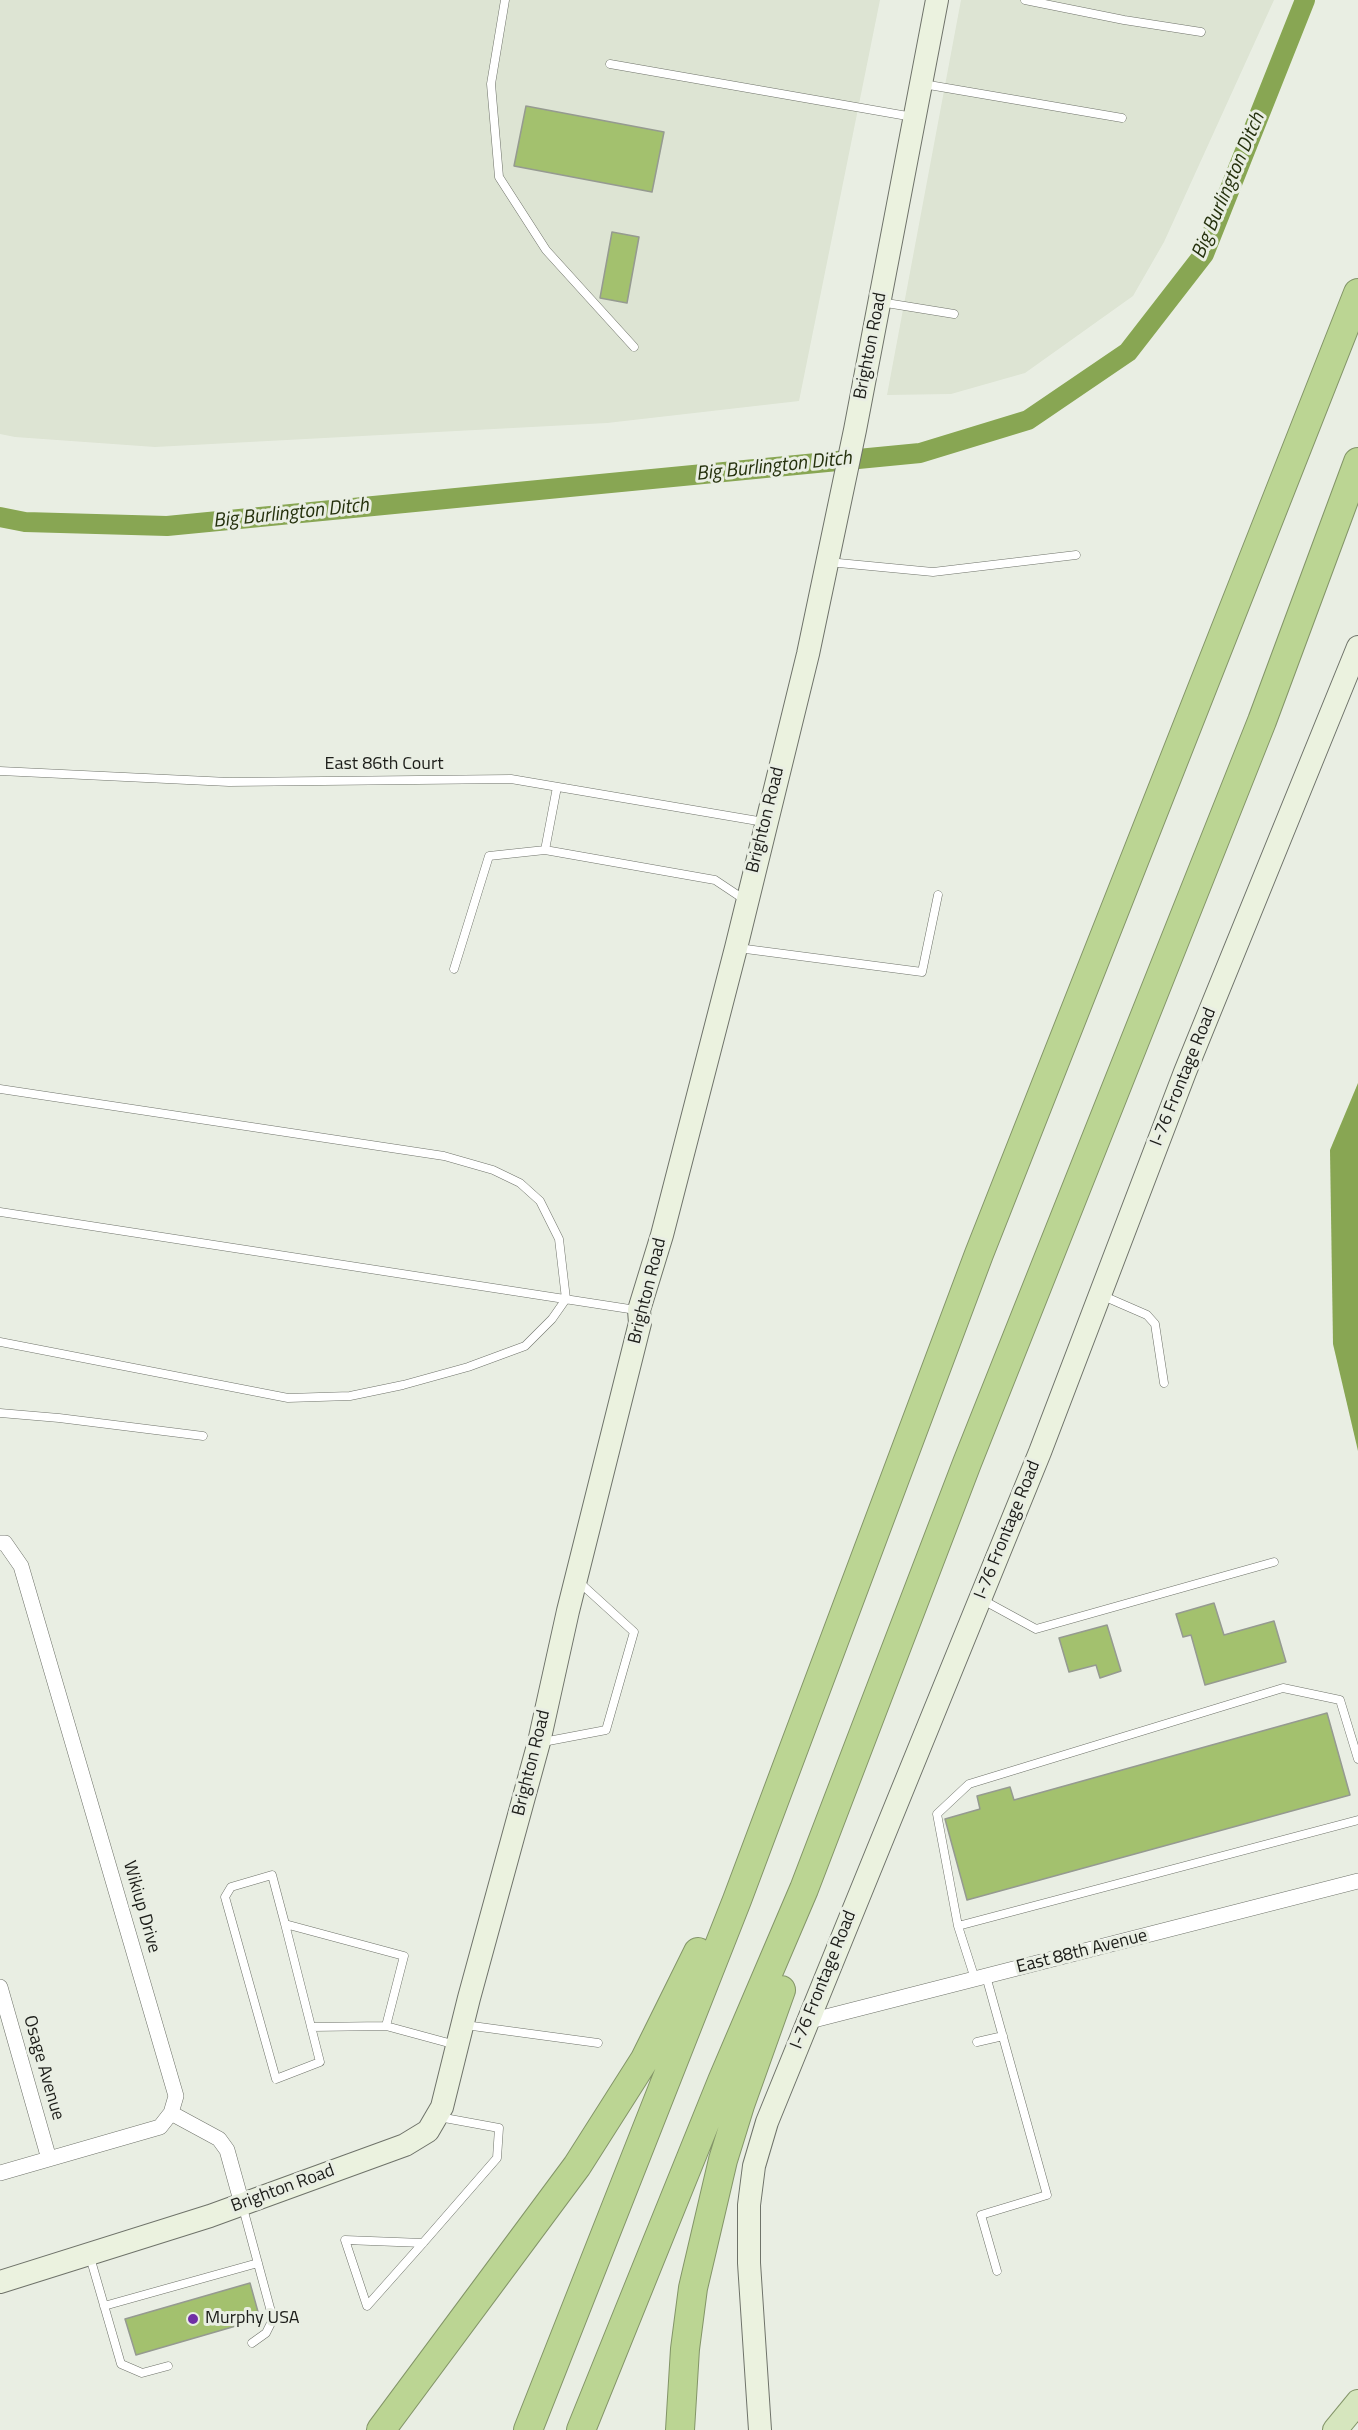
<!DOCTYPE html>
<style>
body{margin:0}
canvas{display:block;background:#e9eee3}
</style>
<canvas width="1358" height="2430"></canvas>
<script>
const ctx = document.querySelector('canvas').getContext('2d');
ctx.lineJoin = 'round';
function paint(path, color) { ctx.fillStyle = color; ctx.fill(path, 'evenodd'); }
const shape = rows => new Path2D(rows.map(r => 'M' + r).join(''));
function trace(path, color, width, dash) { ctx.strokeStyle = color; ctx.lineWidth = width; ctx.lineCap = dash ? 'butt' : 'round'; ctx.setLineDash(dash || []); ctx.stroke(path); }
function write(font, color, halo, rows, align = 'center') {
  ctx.font = font + ' "Titillium Web",sans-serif'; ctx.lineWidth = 6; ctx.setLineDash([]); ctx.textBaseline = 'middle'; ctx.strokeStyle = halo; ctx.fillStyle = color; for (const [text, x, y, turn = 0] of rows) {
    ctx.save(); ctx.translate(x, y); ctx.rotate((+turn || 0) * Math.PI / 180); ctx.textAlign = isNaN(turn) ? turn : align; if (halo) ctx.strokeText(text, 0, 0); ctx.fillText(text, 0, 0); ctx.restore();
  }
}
paint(shape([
 [0,0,880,0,799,401,607,423,155,447,15,437,0,434],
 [961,0,1274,0,1164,242,1133,296,1025,373,951,394,887,395]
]), '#dde4d3');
paint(shape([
 [1358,1083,1358,1451,1333,1344,1330,1150]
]), '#88a653');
trace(shape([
 [0,517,25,522,167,526,920,453,1028,420,1128,352,1204,254,1305,0]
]), '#88a653', 20);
const building = shape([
 [526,106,664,132,652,192,514,166,526,106],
 [612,232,639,237,627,303,600,298,612,232],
 [1214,1603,1224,1635,1274,1621,1286,1662,1205,1685,1191,1635,1183,1637,1176,1614,1214,1603],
 [1107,1625,1121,1671,1100,1678,1096,1665,1069,1672,1059,1638,1107,1625],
 [1327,1713,1350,1795,967,1900,945,1819,980,1809,977,1796,1010,1787,1014,1800,1327,1713],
 [250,2283,260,2319,136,2355,125,2319,250,2283]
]);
paint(building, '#a3c16e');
trace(building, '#959a90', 1.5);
const lane = shape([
 [505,0,491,84,499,177,546,250,634,347],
 [1025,0,1124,20,1201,32],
 [610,64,913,117],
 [923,84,1122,118],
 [880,302,954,314],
 [828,562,933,572,1076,555],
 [0,771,229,782,511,779,764,822],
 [557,787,545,850,715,880,745,900],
 [738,948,922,972,938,895],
 [454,969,489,856,545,850],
 [0,1089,444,1156,493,1170,520,1183,540,1201,559,1239,566,1299,552,1319,525,1346,468,1367,403,1385,350,1396,288,1398,0,1342],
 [0,1212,636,1310],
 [1101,1295,1147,1315,1155,1324,1164,1383],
 [0,1413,59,1418,203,1436],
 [981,1599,1036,1629,1274,1562],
 [543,1742,606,1730,634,1632,579,1582],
 [285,1924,320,2062,276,2079,225,1897,231,1887,272,1875,285,1924,404,1956,386,2026,456,2045],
 [958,1926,937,1814,969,1784,1283,1688,1340,1700,1358,1759],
 [986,1976,1047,2195,981,2215,997,2271],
 [975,1979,958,1926,1358,1820],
 [465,2025,598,2043],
 [311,2027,386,2026],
 [977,2042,1003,2036],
 [243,2208,273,2319,266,2333,252,2343],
 [423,2243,345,2240,367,2306,423,2243,497,2158,499,2128,439,2117],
 [90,2257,121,2364,142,2373,168,2366],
 [104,2306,258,2263]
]);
const street = shape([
 [0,1543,5,1543,21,1566,176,2096,171,2113,160,2127,0,2173],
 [0,1987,49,2159],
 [806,2022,1358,1881],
 [171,2113,219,2139,227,2150,242,2204]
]);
const secondary = shape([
 [0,2282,210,2216,405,2145,428,2131,442,2107,469,1998,539,1742,568,1611,640,1323,639,1310,662,1235,736,948,808,654,855,430,937,0],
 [760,2430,749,2263,749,2205,754,2166,767,2122,1040,1452,1185,1072,1358,647]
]);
const primary = shape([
 [1335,2430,1358,2402]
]);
const highway = shape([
 [381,2430,577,2166,645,2059,698,1952],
 [528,2430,737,1900,979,1254,1358,293],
 [581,2430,722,2081,804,1889,967,1463,1262,721,1358,462],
 [680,2430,685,2349,693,2288,723,2160,740,2105,781,1990]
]);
trace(lane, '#6f736a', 9);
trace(street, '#6f736a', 16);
trace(secondary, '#6f736a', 24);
trace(primary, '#839568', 26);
trace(highway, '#839568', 30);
trace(lane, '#fff', 8);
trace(street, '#fff', 15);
trace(secondary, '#ebf2df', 22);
trace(primary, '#d6e6be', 24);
trace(highway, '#bbd593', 28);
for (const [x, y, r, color] of [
 [193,2319,6,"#7030a5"]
]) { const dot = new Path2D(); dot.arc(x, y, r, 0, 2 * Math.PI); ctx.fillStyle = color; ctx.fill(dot); trace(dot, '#e9eee3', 2); }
write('18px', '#1c1d19', '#e9eee3', [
 ["Brighton Road",871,346,-79],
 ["East 86th Court",384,765],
 ["Brighton Road",766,820,-76],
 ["I-76 Frontage Road",1184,1077,-68],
 ["Brighton Road",648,1291,-76],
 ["I-76 Frontage Road",1008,1530,-68],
 ["Brighton Road",532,1763,-76],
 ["Wikiup Drive",141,1907,74],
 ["East 88th Avenue",1082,1952,-14],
 ["I-76 Frontage Road",824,1980,-68],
 ["Osage Avenue",43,2068,74],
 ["Brighton Road",283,2189,-20]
]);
write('18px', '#1c1d19', '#e9eee3', [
 ["Murphy USA",205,2319]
], 'left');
write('italic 20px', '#25310d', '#e9eee3', [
 ["Big Burlington Ditch",1229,186,-67],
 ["Big Burlington Ditch",774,467,-6],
 ["Big Burlington Ditch",291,514,-6]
]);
</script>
